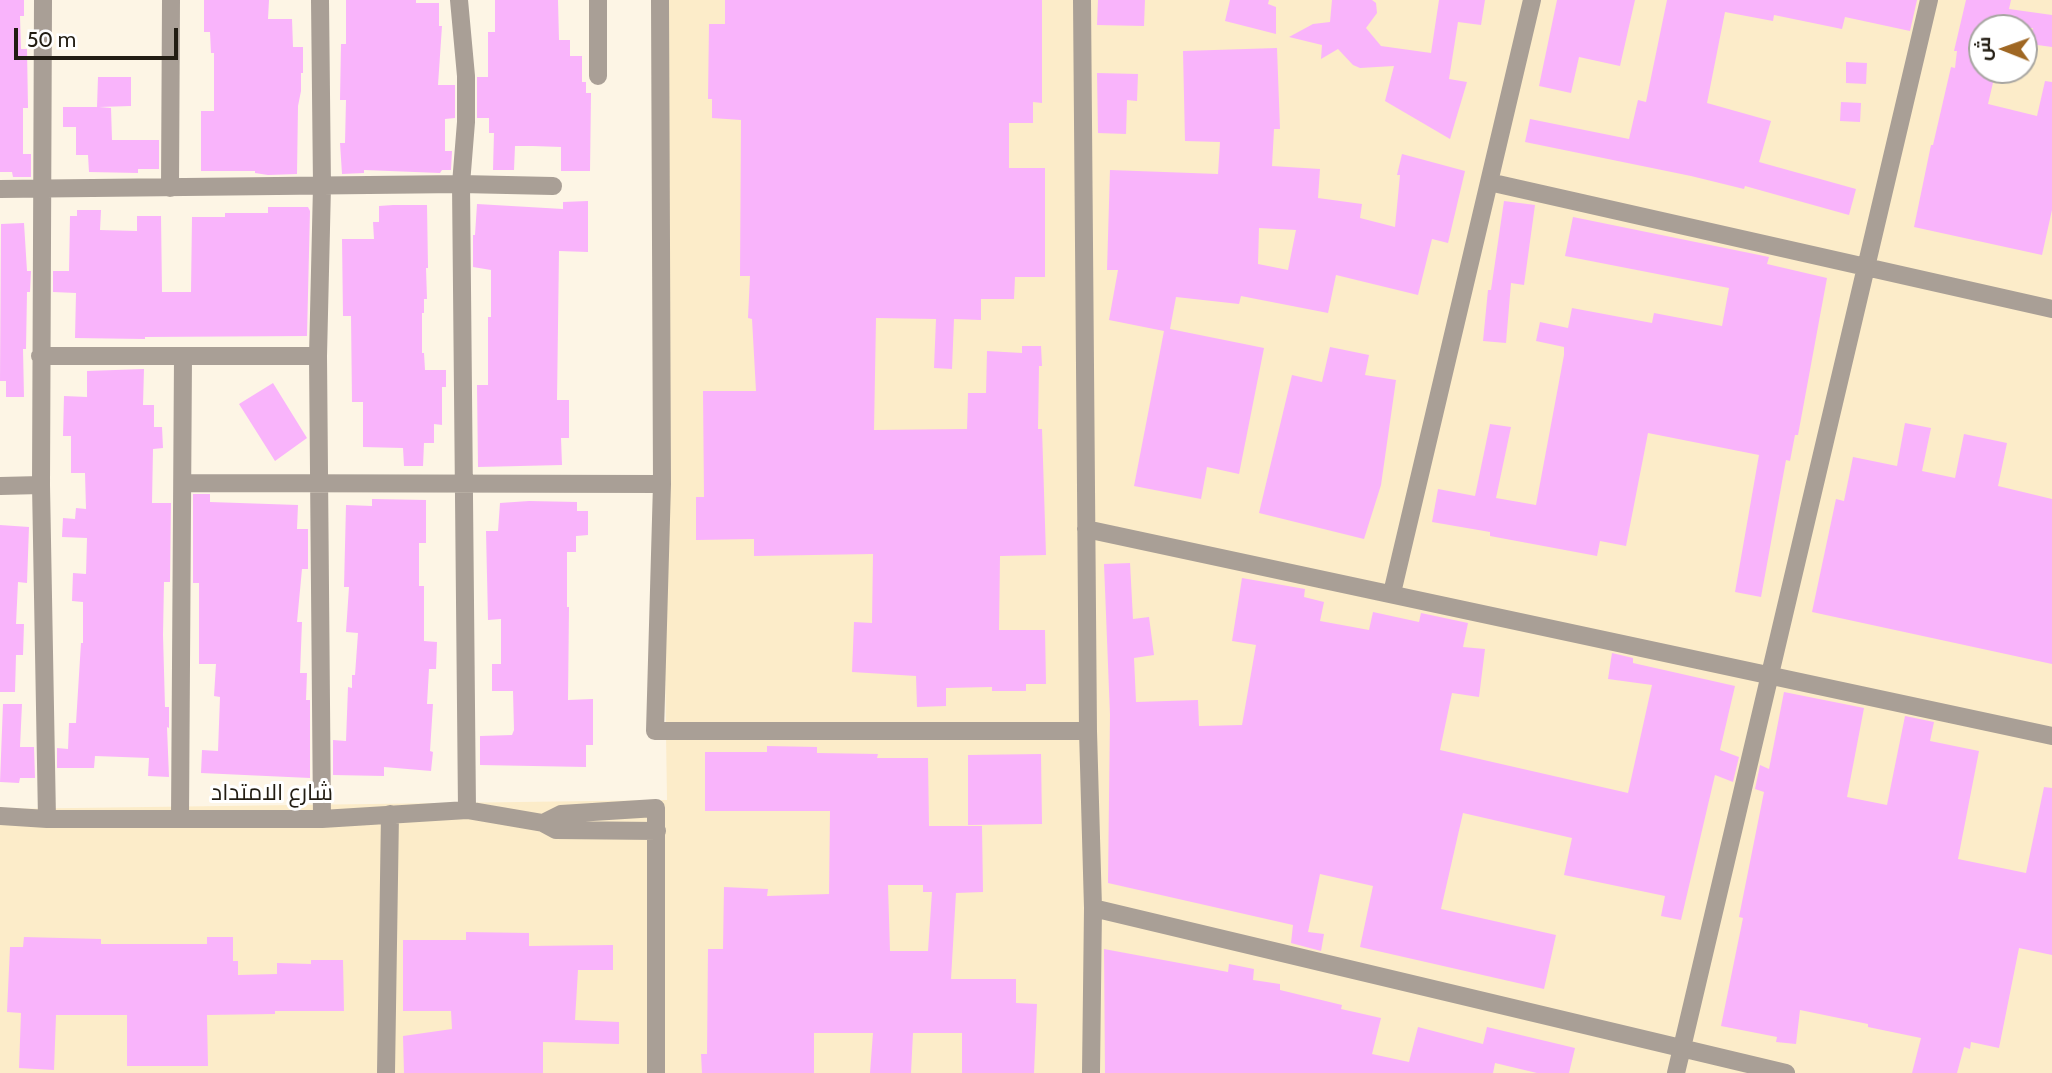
<!DOCTYPE html>
<meta charset="utf-8">
<style>
body{margin:0}
#map{position:relative;width:2052px;height:1073px;overflow:hidden;background:#fdf5e5;font-family:Cabin,Cairo,sans-serif}
canvas{display:block}
.north{position:absolute;left:1968px;top:14px;width:70px;height:70px;box-sizing:border-box;background:#fff;border:2px solid #a7a5a1;border-radius:50%;rotate:271deg;font-size:19px;font-weight:700;line-height:28px;text-align:center;color:#221d13}
.north::after{content:'';display:block;margin:auto;width:24px;height:32px;background:#9f6723;clip-path:polygon(50% 0,100% 100%,50% 72%,0 100%)}
.scale{position:absolute;left:14px;top:28px;width:164px;height:32px;box-sizing:border-box;border:4px solid #221d13;border-top:0;padding-left:9px;font-size:21px;line-height:24px;white-space:nowrap;color:#221d13;-webkit-text-stroke:5px #fff;paint-order:stroke}
</style>
<div id="map">
<canvas width="2052" height="1073"></canvas>
<div class="north">ش</div>
<div class="scale">50 m</div>
</div>
<script>
const ctx = document.querySelector('canvas').getContext('2d');
ctx.lineJoin = 'round';
function paint(path, color) { ctx.fillStyle = color; ctx.fill(path, 'evenodd'); }
const shape = rows => new Path2D(rows.map(r => 'M' + r).join(''));
function trace(path, color, width, dash) { ctx.strokeStyle = color; ctx.lineWidth = width; ctx.lineCap = dash ? 'butt' : 'round'; ctx.setLineDash(dash || []); ctx.stroke(path); }
function write(font, color, halo, rows, align = 'center') {
  ctx.font = font + ' Cabin,Cairo,sans-serif'; ctx.lineWidth = 6; ctx.setLineDash([]); ctx.textBaseline = 'middle'; ctx.strokeStyle = halo; ctx.fillStyle = color; for (const [text, x, y, turn = 0] of rows) {
    ctx.save(); ctx.translate(x, y); ctx.rotate((+turn || 0) * Math.PI / 180); ctx.textAlign = isNaN(turn) ? turn : align; if (halo) ctx.strokeText(text, 0, 0); ctx.fillText(text, 0, 0); ctx.restore();
  }
}
paint(shape([
 [655,0,2052,0,2052,1073,0,1073,0,809,667,800],
 [1982,28,2024,28,2024,70,1982,70]
]), '#fcecc9');
paint(shape([
 [0,0,24,0,24,16,20,16,21,49,27,49,28,108,23,108,23,154,31,154,31,177,13,177,12,172,0,172],
 [204,0,269,0,268,19,292,19,293,47,303,47,303,73,301,73,301,91,298,106,297,174,268,175,255,173,255,171,201,171,201,111,214,111,214,53,211,53,210,32,204,32],
 [346,0,416,0,416,3,439,3,439,26,442,26,438,85,455,85,455,118,445,119,445,151,452,151,451,170,442,170,440,173,364,170,364,173,342,174,340,143,345,143,346,100,340,100,341,44,346,44],
 [495,0,558,0,559,40,570,40,570,56,582,56,582,82,586,82,586,93,591,93,590,171,561,171,561,147,533,146,515,146,514,170,493,170,494,133,489,133,489,118,477,118,477,77,488,77,488,32,495,32],
 [725,0,1042,0,1042,103,1033,102,1033,123,1009,123,1009,168,1045,168,1045,277,1015,277,1014,299,981,299,981,320,954,319,952,369,934,368,936,319,876,318,874,430,967,429,968,393,986,393,987,351,1022,353,1022,346,1041,346,1042,366,1039,366,1038,429,1042,429,1046,555,1000,556,999,630,1045,630,1046,684,1026,684,1026,691,992,691,992,687,946,688,946,706,917,707,916,676,852,672,854,622,872,623,873,554,754,556,754,539,696,540,696,497,704,497,703,391,756,391,752,319,748,318,750,276,740,276,741,120,712,118,712,99,708,99,709,24,725,24],
 [1098,0,1145,0,1144,26,1097,25],
 [1230,0,1269,0,1268,4,1276,7,1276,34,1225,21],
 [1332,0,1372,0,1376,3,1377,13,1366,28,1381,46,1431,53,1439,0,1485,0,1481,25,1458,22,1449,79,1467,82,1450,139,1385,101,1394,66,1360,68,1353,65,1338,49,1321,59,1322,45,1289,37,1313,24,1330,22],
 [1557,0,1635,0,1620,66,1579,57,1571,93,1539,86],
 [1667,0,1917,0,1910,31,1845,17,1842,29,1774,15,1773,21,1725,12,1707,103,1771,121,1759,162,1856,189,1849,215,1745,186,1744,189,1691,176,1525,142,1530,119,1629,139,1638,100,1646,102],
 [1966,0,2011,0,2009,9,2052,15,2052,47,2030,44,2033,28,1982,28,1982,70,1996,70,1988,104,2037,116,2045,81,2052,82,2052,210,2042,255,1914,227,1931,145,1933,145,1951,67,1955,68,1957,51,1954,51],
 [1277,48,1280,129,1274,129,1272,166,1320,169,1318,198,1362,204,1360,218,1395,227,1400,175,1397,175,1402,154,1465,171,1448,243,1432,239,1418,295,1336,275,1328,313,1241,296,1239,304,1176,297,1170,329,1264,348,1239,474,1207,467,1201,499,1134,486,1164,331,1109,320,1118,270,1107,270,1110,170,1218,174,1220,142,1185,141,1183,51],
 [1259,228,1296,230,1288,270,1258,264],
 [1846,62,1867,63,1866,84,1846,83],
 [1097,73,1138,74,1137,101,1127,100,1126,134,1098,133],
 [98,77,131,77,131,106,99,107,111,108,112,140,159,140,159,169,138,169,138,173,89,172,88,155,76,155,76,127,63,127,63,107,97,107],
 [1841,102,1861,103,1860,122,1840,121],
 [588,201,588,252,559,251,557,400,569,400,569,438,561,438,562,465,478,467,477,385,488,385,488,317,491,317,491,270,473,267,473,235,475,235,477,204,563,209,563,202],
 [1504,201,1535,205,1524,285,1511,283,1506,343,1483,341,1488,290,1491,290],
 [393,205,427,205,428,268,426,268,427,299,424,299,424,313,422,313,422,353,424,353,425,370,446,370,446,387,442,387,442,425,434,424,434,443,424,443,423,466,404,466,403,448,363,447,363,402,352,402,351,316,343,316,342,239,374,239,373,222,379,222,379,206],
 [268,207,308,207,310,211,307,336,145,337,145,339,75,338,76,293,53,292,53,271,69,271,70,216,77,216,77,210,101,210,100,230,137,231,137,216,161,216,162,292,191,292,192,217,225,217,225,213,268,213],
 [1573,217,1769,257,1767,264,1827,278,1798,435,1795,435,1790,461,1786,460,1761,597,1735,592,1759,455,1648,433,1626,546,1600,541,1597,556,1490,536,1490,532,1432,522,1438,489,1475,496,1490,424,1511,427,1496,498,1536,505,1564,355,1564,347,1536,341,1540,322,1568,328,1572,308,1652,323,1654,313,1722,326,1729,288,1565,256],
 [24,223,27,271,31,271,30,292,27,292,26,349,23,349,24,397,6,397,6,381,0,381,1,224],
 [1330,347,1369,355,1365,375,1396,380,1381,485,1364,539,1259,513,1292,375,1322,382],
 [144,369,143,405,154,405,154,427,162,427,163,448,153,449,152,503,171,503,170,582,164,582,163,635,165,707,169,707,169,728,167,727,169,777,148,776,149,758,95,756,94,768,57,768,57,748,68,749,69,723,76,723,81,643,83,643,83,602,72,601,73,573,86,574,87,538,62,537,63,518,75,519,76,508,86,509,85,473,71,473,71,436,63,436,64,396,87,397,87,371],
 [273,383,307,438,275,461,239,404],
 [1905,423,1931,428,1922,471,1955,478,1964,434,2007,443,1998,486,2052,499,2052,664,1812,612,1836,499,1844,501,1853,457,1897,466],
 [193,494,210,494,210,502,298,505,297,529,308,529,308,569,302,569,297,622,302,622,300,673,307,673,306,700,310,700,310,778,201,773,202,750,218,751,220,697,214,696,216,664,199,664,199,583,193,583],
 [372,499,426,500,426,543,419,543,419,586,424,586,424,641,437,642,436,669,429,669,427,704,433,704,430,751,433,752,431,771,384,767,384,776,333,775,333,740,346,741,348,687,352,688,352,675,355,675,358,633,346,632,349,587,344,587,346,505,372,506],
 [529,501,577,502,577,511,588,511,588,535,576,536,576,552,567,552,567,607,569,607,568,700,593,699,593,745,586,745,586,767,480,765,480,736,512,735,514,730,513,691,492,691,492,664,501,664,501,619,488,620,486,531,498,531,500,503],
 [0,525,29,527,27,583,18,582,16,624,24,624,23,655,16,655,15,692,0,692],
 [1130,563,1133,619,1149,617,1154,655,1134,658,1136,702,1198,700,1199,726,1242,725,1256,645,1232,641,1242,578,1305,589,1304,597,1324,602,1320,621,1369,630,1373,612,1419,622,1421,613,1468,623,1463,647,1485,649,1479,697,1452,693,1440,750,1628,793,1652,685,1608,679,1612,653,1633,658,1633,663,1735,686,1720,750,1739,757,1733,782,1715,775,1681,920,1661,916,1665,896,1564,875,1572,838,1463,813,1441,909,1556,935,1544,989,1360,947,1373,886,1320,874,1308,932,1324,934,1321,951,1291,943,1293,925,1108,883,1110,715,1104,564],
 [1784,692,1864,708,1847,797,1887,805,1905,716,1934,722,1930,741,1979,751,1958,859,2026,873,2044,787,2052,788,2052,955,2019,948,1999,1048,1971,1042,1970,1049,1964,1047,1957,1073,1912,1073,1921,1038,1868,1027,1868,1024,1800,1010,1796,1044,1776,1042,1777,1037,1721,1026,1743,918,1739,917,1764,792,1755,789,1760,765,1769,769],
 [3,704,22,704,20,747,34,747,35,778,20,778,19,783,0,782],
 [767,746,817,747,817,753,878,754,877,758,928,758,929,826,982,826,983,892,956,893,951,979,1016,979,1016,1003,1037,1004,1034,1073,962,1073,962,1033,913,1033,911,1073,870,1073,873,1033,814,1033,814,1073,702,1073,701,1054,707,1054,708,949,723,949,724,887,768,889,767,896,829,894,830,811,705,811,705,752,767,752],
 [888,885,923,885,923,892,932,892,928,951,890,951],
 [1041,754,1042,824,968,825,968,755],
 [466,932,529,933,529,946,613,945,613,970,578,970,575,1020,619,1022,619,1044,543,1042,543,1073,404,1073,403,1036,452,1029,451,1011,403,1011,403,940,466,940],
 [24,937,101,939,101,944,207,944,207,937,233,937,233,961,238,961,238,975,277,974,277,963,311,964,311,960,343,960,344,1011,275,1011,275,1014,207,1015,208,1066,127,1066,127,1015,56,1015,54,1070,19,1068,21,1013,7,1012,10,947,23,947],
 [1104,949,1228,972,1229,964,1254,969,1253,980,1280,984,1280,990,1342,1005,1341,1009,1381,1018,1372,1054,1409,1062,1418,1027,1483,1044,1487,1027,1575,1048,1569,1073,1537,1073,1495,1063,1493,1073,1105,1073]
]), '#f9b4fb');
trace(shape([
 [43,0,41,485,47,819],
 [320,0,322,186,318,356,322,819],
 [459,0,466,76,466,122,461,184,467,810],
 [598,0,598,76],
 [660,0,662,484,655,731,1088,731],
 [1082,0,1088,731,1093,908,1091,1073],
 [1489,182,2052,309],
 [170,188,171,0],
 [0,189,461,184,553,186],
 [40,356,318,356],
 [183,483,662,484],
 [0,486,41,485],
 [1086,529,2052,736],
 [1392,593,1532,0],
 [0,816,47,819,322,819,467,810,543,823,556,830,657,831],
 [180,818,183,357],
 [543,823,561,814,656,808,656,1073],
 [1093,908,1786,1073],
 [386,1073,390,814],
 [1676,1073,1929,0]
]), '#a99f96', 18);
write('23px', '#221d13', '#fff', [
 ["شارع الامتداد",272,793]
]);
</script>
